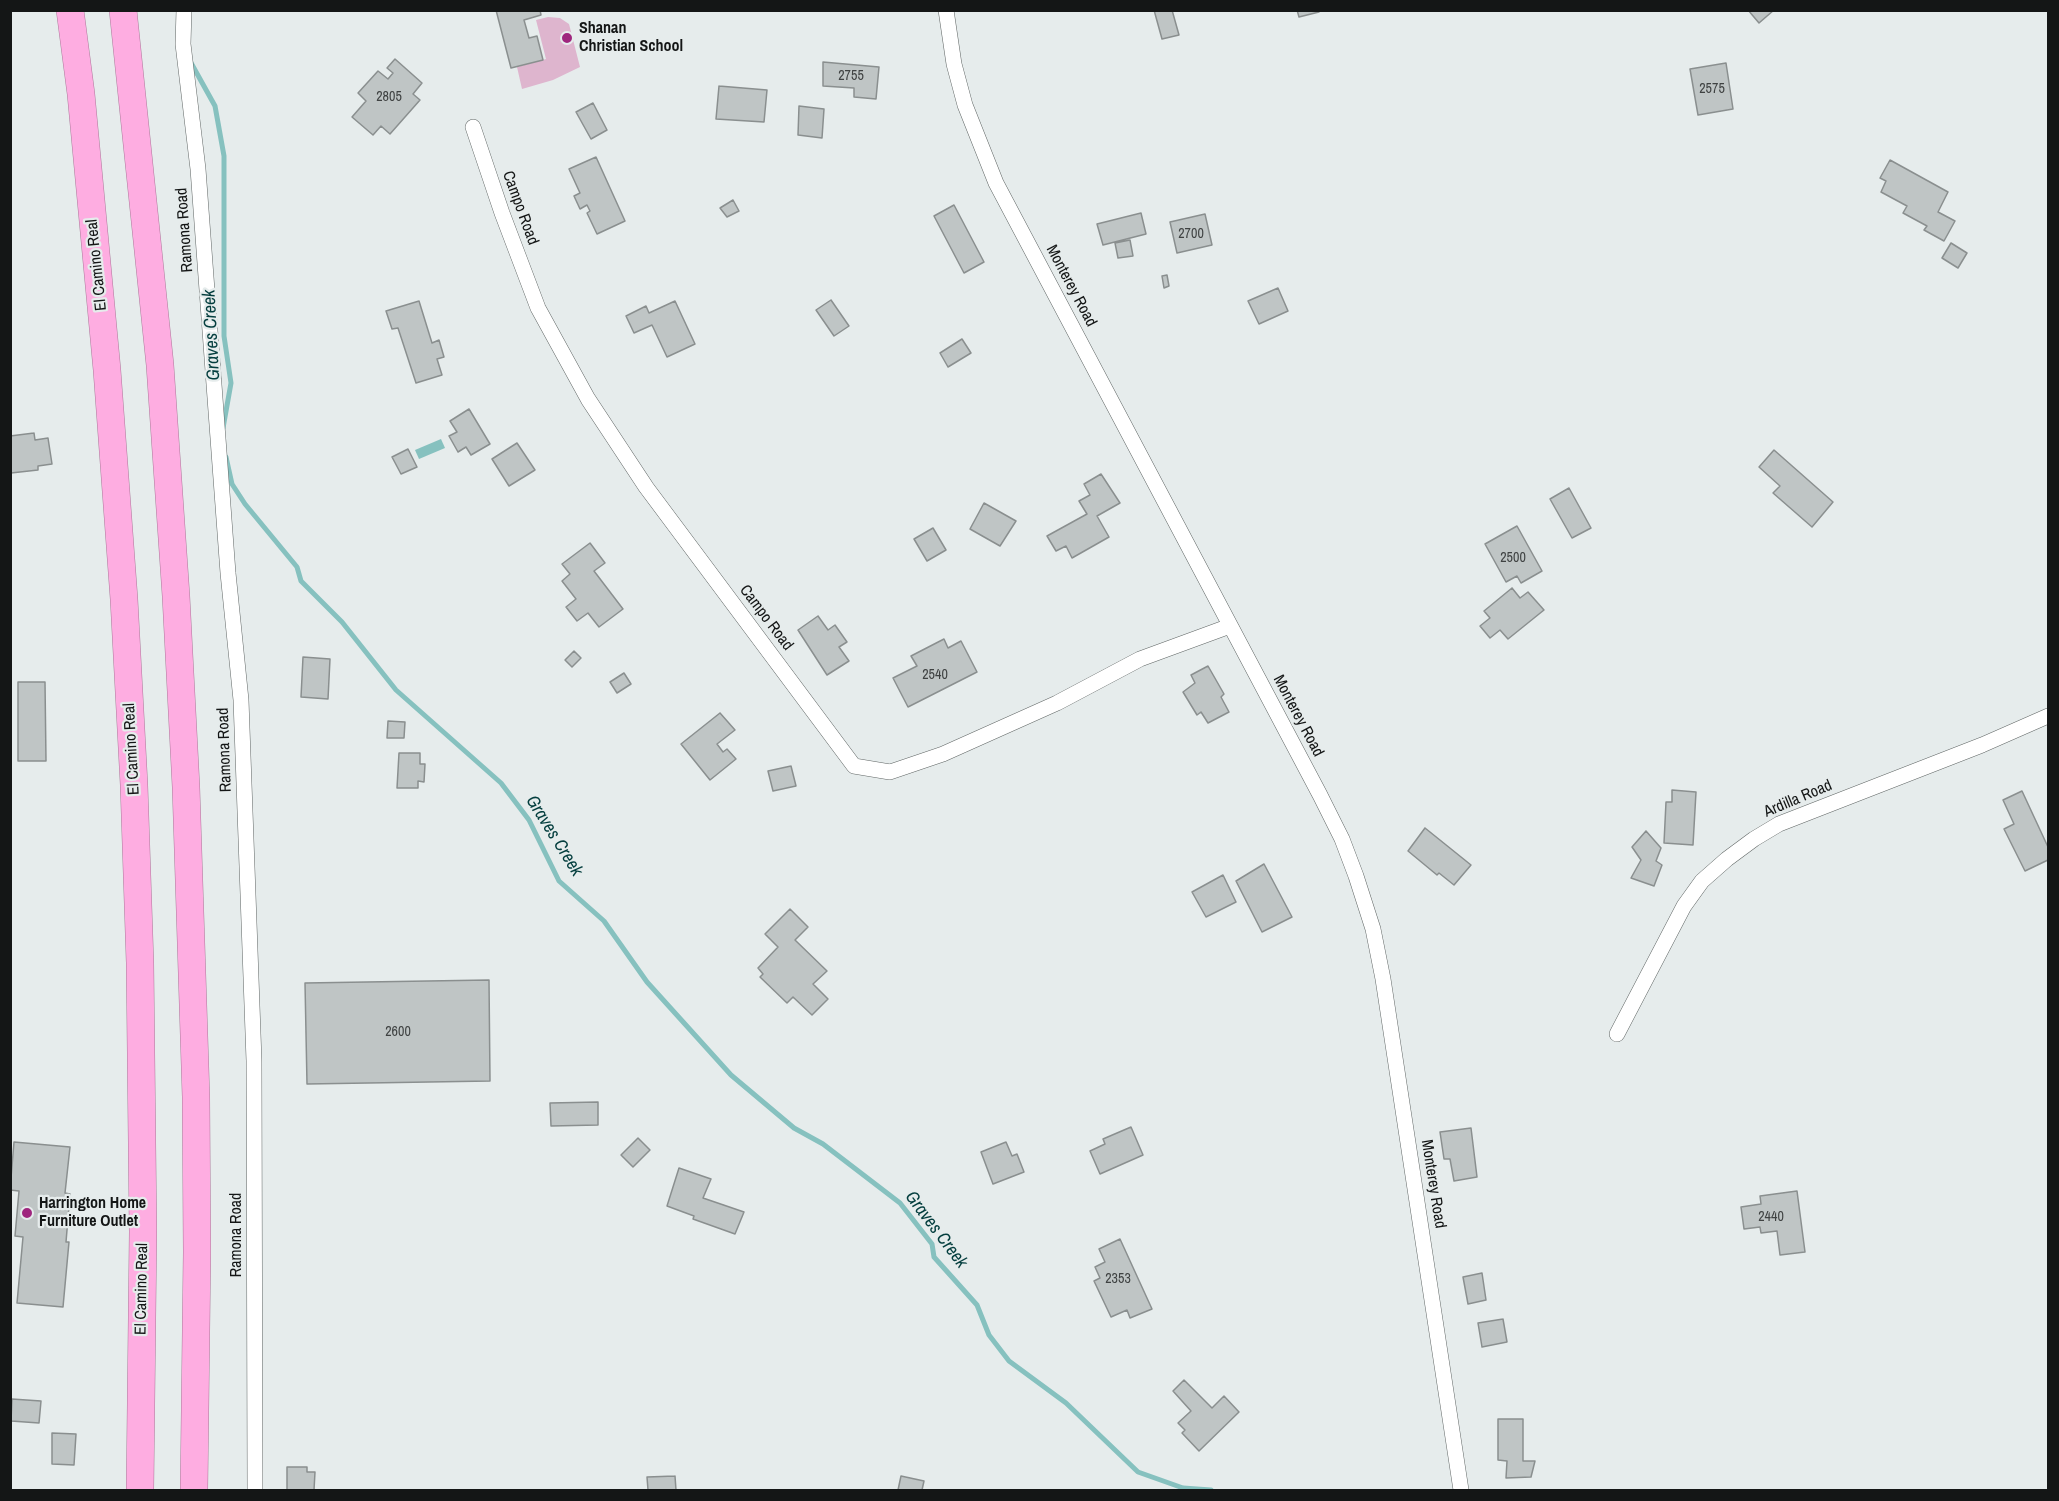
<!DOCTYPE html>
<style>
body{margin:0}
#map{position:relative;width:2059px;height:1501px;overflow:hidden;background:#e6ecec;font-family:"Archivo Narrow",sans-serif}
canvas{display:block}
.frame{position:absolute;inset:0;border:12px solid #141616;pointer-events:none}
</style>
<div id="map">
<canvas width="2059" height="1501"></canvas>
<div class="frame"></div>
</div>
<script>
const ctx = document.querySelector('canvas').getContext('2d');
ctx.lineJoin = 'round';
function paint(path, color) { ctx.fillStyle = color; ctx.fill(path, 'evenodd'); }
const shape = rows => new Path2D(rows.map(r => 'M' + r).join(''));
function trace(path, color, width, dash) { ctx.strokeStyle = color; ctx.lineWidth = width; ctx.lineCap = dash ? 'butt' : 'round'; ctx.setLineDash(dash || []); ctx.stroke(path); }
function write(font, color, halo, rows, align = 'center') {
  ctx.font = font + ' "Archivo Narrow",sans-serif'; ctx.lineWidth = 4.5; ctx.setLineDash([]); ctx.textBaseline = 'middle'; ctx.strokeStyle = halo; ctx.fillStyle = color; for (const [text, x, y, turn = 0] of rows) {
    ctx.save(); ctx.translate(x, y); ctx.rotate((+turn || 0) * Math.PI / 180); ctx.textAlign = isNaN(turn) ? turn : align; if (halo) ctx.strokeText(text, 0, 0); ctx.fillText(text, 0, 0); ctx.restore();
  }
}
paint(shape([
 [548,17,560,18,569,24,580,67,553,80,522,89,517,67,546,59,536,20]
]), '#deb5ce');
paint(shape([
 [441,439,445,448,419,459,415,450]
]), '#86c1bf');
trace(shape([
 [190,61,215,106,224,156,224,336,231,383,223,428],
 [226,457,232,484,245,504,297,567,301,581,342,622,396,690,501,783,529,820,559,881,604,921,647,982,731,1075,794,1128,823,1144,900,1203,932,1244,934,1257,977,1305,989,1335,1009,1361,1066,1403,1138,1472,1183,1488,1211,1490]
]), '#86c1bf', 5);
const building = shape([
 [496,10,540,10,541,15,524,20,529,38,537,36,543,60,511,68,496,10],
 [1154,10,1172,10,1179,35,1162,39,1154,10],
 [1297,10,1319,10,1319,12,1299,17,1297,10],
 [1748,10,1774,10,1759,23,1748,10],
 [395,59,422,83,413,94,420,100,390,134,381,126,373,135,352,117,366,101,358,93,378,71,388,79,393,73,387,68,395,59],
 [823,62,879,67,876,99,854,97,854,88,823,86,823,62],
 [1726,63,1733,109,1698,115,1690,69,1726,63],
 [719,86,767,90,764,122,716,119,719,86],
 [593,103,607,130,591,139,576,112,593,103],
 [799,106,824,109,822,138,798,135,799,106],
 [596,157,625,221,597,234,587,213,590,211,587,205,580,209,574,196,580,193,569,169,596,157],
 [1890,160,1948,192,1938,212,1955,221,1944,241,1924,230,1927,226,1903,213,1907,206,1881,192,1886,181,1880,178,1890,160],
 [733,200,739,211,727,217,720,208,733,200],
 [954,205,984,262,964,273,934,216,954,205],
 [1141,213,1146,234,1103,245,1097,224,1141,213],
 [1205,214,1212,245,1177,253,1170,222,1205,214],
 [1130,240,1133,256,1118,258,1115,243,1130,240],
 [1951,243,1967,253,1958,268,1942,258,1951,243],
 [1167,275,1169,286,1164,288,1162,276,1167,275],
 [1278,288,1288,311,1259,324,1248,301,1278,288],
 [831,300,849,326,834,336,816,310,831,300],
 [419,301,432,343,439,340,444,357,437,359,442,375,416,383,398,328,392,329,386,311,419,301],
 [675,301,695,344,667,357,652,325,634,333,626,316,646,306,649,313,675,301],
 [962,339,971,353,948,367,940,353,962,339],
 [469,409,490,444,471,455,466,447,458,452,449,436,457,432,450,421,469,409],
 [34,433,35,440,48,438,52,464,38,466,38,470,11,473,10,436,34,433],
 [517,443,535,470,509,486,492,459,517,443],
 [408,449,417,467,401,474,392,457,408,449],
 [1774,450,1833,502,1812,527,1773,493,1780,486,1759,467,1774,450],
 [1101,474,1120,503,1097,516,1109,537,1072,558,1066,546,1056,551,1047,536,1087,514,1079,501,1090,495,1084,484,1101,474],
 [1569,488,1591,528,1572,538,1550,499,1569,488],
 [984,503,1016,521,1000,546,970,529,984,503],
 [1517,526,1542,571,1521,583,1517,576,1506,582,1485,544,1517,526],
 [933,528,946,550,927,561,914,539,933,528],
 [590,543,605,563,594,571,623,609,599,627,588,613,577,621,566,607,576,599,562,581,570,574,562,564,590,543],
 [1512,588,1520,598,1528,592,1544,610,1508,639,1500,630,1490,638,1480,626,1490,618,1484,611,1512,588],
 [818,616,828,630,835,625,847,642,839,647,849,661,827,675,798,630,818,616],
 [944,639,948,648,961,641,977,672,908,707,893,678,917,666,911,656,944,639],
 [574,651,581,658,572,667,565,660,574,651],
 [303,657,330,659,328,699,301,697,303,657],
 [1208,666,1224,694,1221,697,1229,712,1208,723,1201,712,1197,715,1183,692,1195,683,1191,675,1208,666],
 [624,673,631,684,617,693,610,682,624,673],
 [18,682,45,682,46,761,18,761,18,682],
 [720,713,735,730,717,744,723,752,727,749,736,759,710,780,681,744,720,713],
 [388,721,405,722,404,738,387,738,388,721],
 [399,753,420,753,420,764,425,764,424,782,418,781,418,788,397,788,399,753],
 [791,766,796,786,773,791,768,771,791,766],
 [1672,790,1696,792,1693,845,1664,843,1666,802,1672,802,1672,790],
 [2022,791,2048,847,2048,860,2025,871,2004,829,2014,824,2003,800,2022,791],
 [1425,828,1471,865,1454,885,1439,873,1437,875,1408,851,1425,828],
 [1646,831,1661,848,1656,861,1662,865,1654,886,1631,878,1641,860,1632,847,1646,831],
 [1264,864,1292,917,1262,932,1236,881,1264,864],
 [1223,875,1236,902,1206,917,1192,892,1223,875],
 [790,909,808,927,795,940,827,971,813,984,828,999,812,1015,793,997,787,1003,760,977,763,974,758,968,778,947,765,934,790,909],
 [489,980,490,1081,307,1084,305,983,489,980],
 [598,1102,598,1125,551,1126,550,1103,598,1102],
 [1131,1127,1143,1155,1100,1174,1090,1151,1105,1144,1103,1139,1131,1127],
 [1471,1128,1477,1177,1454,1181,1450,1159,1444,1159,1440,1132,1471,1128],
 [638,1138,650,1150,633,1167,621,1155,638,1138],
 [14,1142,70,1147,65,1193,70,1194,66,1242,69,1242,63,1307,17,1303,23,1237,15,1236,19,1191,10,1190,14,1142],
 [1006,1142,1012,1156,1017,1154,1024,1172,993,1184,981,1152,1006,1142],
 [679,1168,711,1179,703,1198,744,1212,735,1234,693,1219,694,1216,667,1206,679,1168],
 [1797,1191,1805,1252,1780,1255,1777,1231,1761,1233,1760,1227,1744,1229,1741,1207,1761,1204,1760,1196,1797,1191],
 [1120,1239,1152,1309,1130,1318,1127,1310,1111,1317,1094,1281,1100,1278,1095,1267,1105,1262,1099,1249,1120,1239],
 [1482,1273,1486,1300,1468,1304,1463,1277,1482,1273],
 [1503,1319,1507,1342,1482,1347,1478,1323,1503,1319],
 [1184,1380,1212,1408,1224,1396,1239,1412,1199,1451,1182,1433,1185,1430,1178,1423,1191,1411,1173,1391,1184,1380],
 [12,1399,41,1401,39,1423,11,1421,12,1399],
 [1498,1419,1523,1419,1523,1461,1535,1461,1531,1477,1506,1478,1507,1461,1498,1460,1498,1419],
 [52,1433,76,1434,74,1465,52,1464,52,1433],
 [287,1467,307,1467,307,1472,315,1472,314,1490,287,1490,287,1467],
 [675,1476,676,1490,648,1490,647,1477,675,1476],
 [901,1476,924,1481,922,1490,898,1490,901,1476]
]);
paint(building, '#bfc5c5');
trace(building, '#8a8f8f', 1.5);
const minor = shape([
 [184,10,183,44,198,169,228,573,241,700,254,1061,255,1490],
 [946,10,954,64,965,105,996,183,1320,795,1342,839,1356,876,1373,929,1383,979,1461,1490],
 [473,127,502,213,538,308,588,399,646,487,854,766,890,772,943,754,1057,703,1140,659,1230,626],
 [1617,1034,1684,906,1702,881,1727,859,1754,839,1779,824,1982,745,2048,716]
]);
const motorway = shape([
 [70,10,81,94,107,370,124,599,134,785,140,963,143,1232,140,1490],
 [123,10,160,365,176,596,186,787,196,1097,197,1252,194,1490]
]);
trace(minor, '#606665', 16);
trace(motorway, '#ac789a', 28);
trace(minor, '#fff', 15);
trace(motorway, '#feade1', 27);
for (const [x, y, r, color] of [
 [567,38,6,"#9f267e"],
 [27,1213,6,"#9f267e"]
]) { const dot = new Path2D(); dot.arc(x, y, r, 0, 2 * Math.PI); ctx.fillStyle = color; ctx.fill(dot); trace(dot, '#e6ecec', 2); }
write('14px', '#3f4242', null, [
 ["2755",851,76],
 ["2575",1712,89],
 ["2805",389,97],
 ["2700",1191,234],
 ["2500",1513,558],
 ["2540",935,675],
 ["2600",398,1032],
 ["2440",1771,1217],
 ["2353",1118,1279]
]);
write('bold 16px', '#141616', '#e6ecec', [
 ["Shanan",579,29],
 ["Christian School",579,47],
 ["Harrington Home",39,1204],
 ["Furniture Outlet",39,1222]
], 'left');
write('16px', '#141616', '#e6ecec', [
 ["Campo Road",520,208,70],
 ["Ramona Road",185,230,-94],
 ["El Camino Real",97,265,-96],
 ["Monterey Road",1071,286,62],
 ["Campo Road",766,618,53],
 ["Monterey Road",1298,716,62],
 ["El Camino Real",132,749,-93],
 ["Ramona Road",225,750,-92],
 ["Ardilla Road",1798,799,-23],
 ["Monterey Road",1433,1184,81],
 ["Ramona Road",237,1235,-90],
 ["El Camino Real",142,1289,-89]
]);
write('italic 18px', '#043e3e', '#e6ecec', [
 ["Graves Creek",212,335,-93],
 ["Graves Creek",554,836,58],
 ["Graves Creek",936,1230,53]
]);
</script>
